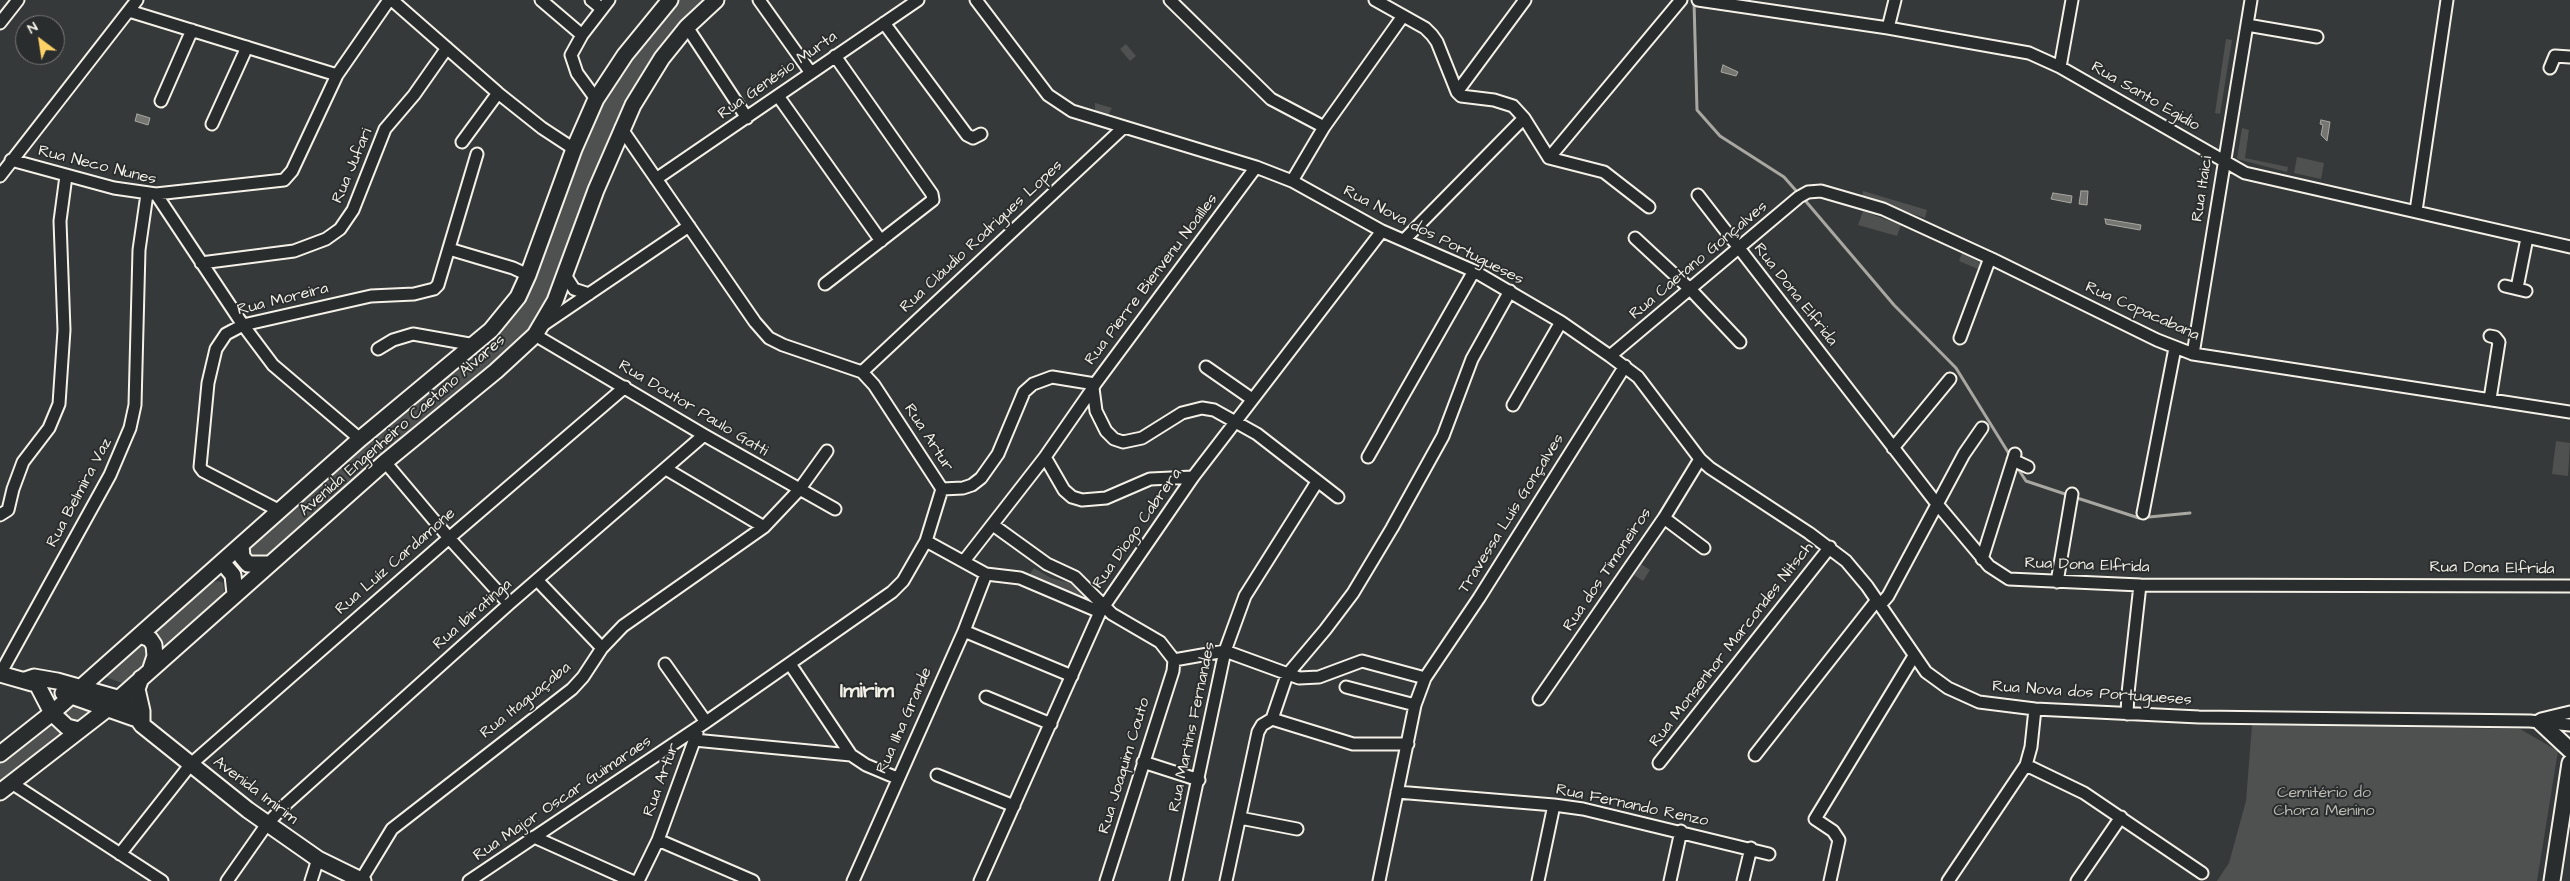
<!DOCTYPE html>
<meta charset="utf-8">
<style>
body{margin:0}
#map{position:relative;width:2570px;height:881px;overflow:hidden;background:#363939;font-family:"Architects Daughter",sans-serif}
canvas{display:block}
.north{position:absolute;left:15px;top:15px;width:50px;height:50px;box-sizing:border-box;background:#2a2d2e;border:1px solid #7b7b78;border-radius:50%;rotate:329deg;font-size:14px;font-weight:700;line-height:20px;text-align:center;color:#f4f1e8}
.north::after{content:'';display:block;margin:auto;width:18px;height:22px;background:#ffd166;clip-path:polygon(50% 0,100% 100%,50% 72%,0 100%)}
</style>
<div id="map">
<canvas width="2570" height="881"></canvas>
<div class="north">N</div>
</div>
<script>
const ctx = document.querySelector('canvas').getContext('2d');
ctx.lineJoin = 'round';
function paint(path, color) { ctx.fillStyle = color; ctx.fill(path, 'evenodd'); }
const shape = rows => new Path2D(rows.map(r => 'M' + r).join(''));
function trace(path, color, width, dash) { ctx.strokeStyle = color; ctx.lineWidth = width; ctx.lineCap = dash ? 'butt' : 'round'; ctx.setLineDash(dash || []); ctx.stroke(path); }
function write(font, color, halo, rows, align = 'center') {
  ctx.font = font + ' "Architects Daughter",sans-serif'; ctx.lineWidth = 4; ctx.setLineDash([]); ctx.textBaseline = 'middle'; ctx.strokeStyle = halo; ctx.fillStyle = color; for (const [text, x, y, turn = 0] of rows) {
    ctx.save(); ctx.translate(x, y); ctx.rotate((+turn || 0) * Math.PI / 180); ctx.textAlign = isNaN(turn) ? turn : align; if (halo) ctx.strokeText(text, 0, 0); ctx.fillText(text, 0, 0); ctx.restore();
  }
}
paint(shape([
 [679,0,710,0,660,54,616,124,551,298,530,334,269,558,251,562,247,547,509,319,549,229,603,97,629,60],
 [2226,39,2232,40,2220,114,2215,113],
 [1126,44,1136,56,1130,61,1120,49],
 [1095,103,1112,108,1108,115,1095,112],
 [2242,128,2249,130,2245,158,2288,167,2287,172,2237,159],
 [2297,157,2324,163,2321,179,2294,173],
 [1863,191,1927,210,1925,218,1862,197],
 [1863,211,1901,225,1897,236,1858,225],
 [1962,253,1981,263,1978,269,1959,261],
 [2556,441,2570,443,2568,476,2552,474],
 [1641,564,1650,570,1643,581,1634,575],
 [1034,568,1051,578,1070,583,1085,594,1090,601,1083,596,1046,584,1029,575],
 [219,581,223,583,224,592,221,598,166,647,154,629,206,583],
 [140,643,147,645,148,658,125,684,100,675],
 [75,699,97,710,76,726,59,712],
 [48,723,62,732,63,736,0,784,0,761],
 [2252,725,2520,729,2558,751,2537,881,2217,881,2229,863,2246,801]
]), '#4e514f');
const water = shape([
 [1723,65,1738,72,1736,76,1721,72,1723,65],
 [137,114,150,118,148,125,135,121,137,114],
 [2321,120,2330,122,2327,141,2321,135,2323,125,2320,124,2321,120],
 [2081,191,2088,191,2087,205,2079,204,2081,191],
 [2053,193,2072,196,2071,203,2051,199,2053,193],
 [2105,219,2141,225,2140,230,2106,224,2105,219]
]);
paint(water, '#757572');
trace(water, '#a8a7a1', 1);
trace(shape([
 [1694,2,1697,110,1720,136,1784,177,1799,194],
 [1803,198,1894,305,1956,368,2011,457],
 [2017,467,2026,481,2068,495],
 [2074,497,2139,518,2190,513]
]), '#a8a7a1', 3);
const minor = shape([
 [392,0,498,93,542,128,574,149],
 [541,0,582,35],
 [591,0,602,9],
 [759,0,811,73],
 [976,0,1048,95,1072,111,1256,167,1292,181,1382,231,1474,271,1561,322,1610,356,1638,377,1700,459,1710,468,1809,533,1846,561,1867,586,1926,672,1948,688,1979,702,2035,709,2199,717,2530,721,2570,725],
 [1170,0,1271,99,1324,127],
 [1375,0,1425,28,1432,35,1437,42,1457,92,1461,96,1494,100,1513,106,1524,118,1549,158,1604,172,1649,207],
 [1698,0,1888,28,2029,53,2060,67,2245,173,2570,247],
 [129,11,337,75],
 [0,23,18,0],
 [884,23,967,135,973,138,981,134],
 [2247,25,2317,37],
 [687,27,747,118],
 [1888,28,1895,0],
 [2060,67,2072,0],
 [2550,68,2555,56,2570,57],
 [1457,92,1525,0],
 [778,96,881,241],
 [596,99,577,73,571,55,582,35,609,0],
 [161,101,192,30],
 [212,124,247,47],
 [462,142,498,93],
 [1549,158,1681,0],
 [11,160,114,188,156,194,284,180,292,171,337,75,389,0],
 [1256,167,1095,384,1093,388,1096,411,1106,431,1114,439,1123,442,1142,438,1182,413,1202,408,1214,410,1257,434,1338,497],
 [0,176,137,0],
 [656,179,918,0],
 [1292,181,1324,127,1403,16],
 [156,194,243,325,273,365,360,439],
 [1698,195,1937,504,1989,566,2009,579,2140,585,2570,586],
 [2416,211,2447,0],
 [1635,238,1691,290,1740,342],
 [1404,240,1524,118],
 [449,249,513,268,528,275],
 [201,263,294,251,326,239,340,229,353,210,385,129,414,95,447,48],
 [565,275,574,289,589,294],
 [825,284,933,200,932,194,835,56],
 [2505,286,2526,291],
 [2517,288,2527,238],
 [543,325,689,226],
 [535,335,704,435,835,509],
 [2490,336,2495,337,2499,342,2490,399],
 [1960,338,1990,258],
 [378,349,393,340,413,334,475,345],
 [2193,354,2251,0],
 [1610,356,1799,197,1808,192,1821,191,1883,209,1992,259,2157,340,2193,354,2570,412],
 [1206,367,1252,399],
 [862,372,1124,127],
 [1513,405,1561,322],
 [1893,448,1950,379],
 [1045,457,1064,490,1072,497,1082,500,1106,498,1150,479,1193,477],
 [1368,457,1474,271],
 [2013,460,2028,467],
 [385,462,449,538,509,604],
 [666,469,764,527],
 [942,489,963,488,972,485,981,478,998,454,1024,392,1033,384,1052,377,1095,384],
 [280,511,203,471,200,467,208,383,216,349,226,334,243,325,371,296,414,294,434,289,438,285,477,154],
 [2143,513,2175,348],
 [0,515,8,510,13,489,23,462,49,428,59,404,64,330,60,221,66,176],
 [1664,518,1704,548],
 [993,525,1047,564,1075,577,1112,614,1160,642,1174,660,1225,651,1299,678,1319,677,1362,661,1425,678],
 [926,541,986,574,1020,578,1100,612],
 [1982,559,2015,454],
 [964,561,1045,457,1093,388],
 [538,581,602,648],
 [2057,582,2072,494],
 [1880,605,1888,596,1964,454,1982,428],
 [964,631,1072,676],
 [665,664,706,722],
 [790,664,851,755],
 [0,674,110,475,130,428,135,405,139,250,147,194],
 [1346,687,1415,705],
 [986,697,1051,724],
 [1539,699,1664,518,1700,459],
 [2127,714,2128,693,2140,585],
 [1272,719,1353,744,1408,744],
 [2541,719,2570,712],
 [694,740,851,755,866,765,897,778],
 [1755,755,1877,600],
 [1143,762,1199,780],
 [1659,763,1830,547],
 [2026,765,2084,793,2202,873],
 [937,775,1014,806],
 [13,784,162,881],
 [1397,792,1554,805,1583,809,1769,854],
 [1240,818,1297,829],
 [534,837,632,881],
 [658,840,753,881],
 [120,854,191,764,449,538,625,387],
 [361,880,392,829,572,689,583,677,602,648,623,626,764,527,799,490,827,451],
 [227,881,267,824,285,805,509,604,704,435],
 [311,881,318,859],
 [469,881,706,722,892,592,903,581,926,541,942,489,874,385,862,372,783,345,769,338,755,322,621,128],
 [638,881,658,840,697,733],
 [853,881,964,631,986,574],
 [980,881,1100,612,1193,477,1382,231],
 [1106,881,1173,671,1174,660],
 [1176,881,1225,651,1245,596,1317,482],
 [1226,881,1258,732,1262,725,1272,719,1287,675,1325,630,1353,593,1392,528,1443,436,1472,359,1510,291],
 [1379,881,1415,705,1425,678,1479,598,1625,366],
 [1538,881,1554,805],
 [1670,881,1681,831],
 [1743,881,1751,848],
 [1830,881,1839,840,1833,831,1815,819,1914,656],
 [1948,881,2026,765,2031,747,2035,709],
 [2077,881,2121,817]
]);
const major = shape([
 [241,545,242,557,248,564,269,564],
 [222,562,233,575,235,594],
 [140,635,150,639,154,645,155,656,151,668],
 [0,674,32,683],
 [141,678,137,689,142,711,142,725],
 [25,680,34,677,57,681,117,698,126,703,142,725,248,810,318,859,363,881],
 [38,686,52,713,67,727,79,730],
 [63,693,134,718],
 [2540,722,2570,750],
 [0,754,52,713,360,439,491,330,518,297,528,275,574,149,596,99,625,55,670,0],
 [0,792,107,709,385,462,496,371,535,335,555,301,596,190,633,105,662,58,687,27,716,0],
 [2552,881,2570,763]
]);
trace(minor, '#f4f1e8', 15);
trace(major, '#f4f1e8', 19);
trace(minor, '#2a2d2e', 11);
trace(major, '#2a2d2e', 15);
write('16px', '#f4f1e8', '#2a2d2e', [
 ["Rua Genésio Murta",778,76,-35],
 ["Rua Santo Egidio",2145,97,30],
 ["Rua Neco Nunes",97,166,14],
 ["Rua Jufari",353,166,-67],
 ["Rua Itaici",2203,189,-81],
 ["Rua Nova dos Portugueses",1433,236,27],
 ["Rua Cláudio Rodrigues Lopes",982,237,-43],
 ["Rua Caetano Gonçalves",1699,261,-40],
 ["Rua Pierre Bienvenu Noailles",1152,280,-53],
 ["Rua Dona Elfrida",1795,295,52],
 ["Rua Moreira",283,300,-14],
 ["Rua Copacabana",2142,312,24],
 ["Rua Doutor Paulo Gatti",693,409,31],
 ["Avenida Engenheiro Caetano Alvares",403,426,-41],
 ["Rua Artur",928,438,57],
 ["Rua Belmira Vaz",80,493,-62],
 ["Travessa Luís Gonçalves",1512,514,-58],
 ["Rua Diogo Cabrera",1138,529,-55],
 ["Rua Luíz Cardamone",396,562,-41],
 ["Rua Dona Elfrida",2087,566,2],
 ["Rua Dona Elfrida",2492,569,1],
 ["Rua dos Timoneiros",1608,570,-56],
 ["Rua Ibiratinga",473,615,-41],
 ["Rua Monsenhor Marcondes Nitsch",1732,645,-52],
 ["Rua Nova dos Portugueses",2092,694,4],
 ["Rua Itaguaçaba",526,701,-39],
 ["Rua Ilha Grande",905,721,-66],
 ["Rua Martins Fernandes",1193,727,-78],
 ["Rua Joaquim Couto",1125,766,-73],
 ["Rua Artur",662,780,-70],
 ["Avenida Imirim",255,791,37],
 ["Rua Major Oscar Guimaraes",563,799,-34],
 ["Rua Fernando Renzo",1632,806,12]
]);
write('16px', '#bab9b2', '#2a2d2e', [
 ["Cemitério do",2324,794],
 ["Chora Menino",2324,812]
]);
write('bold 21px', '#f4f1e8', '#2a2d2e', [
 ["Imirim",867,693]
]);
</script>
